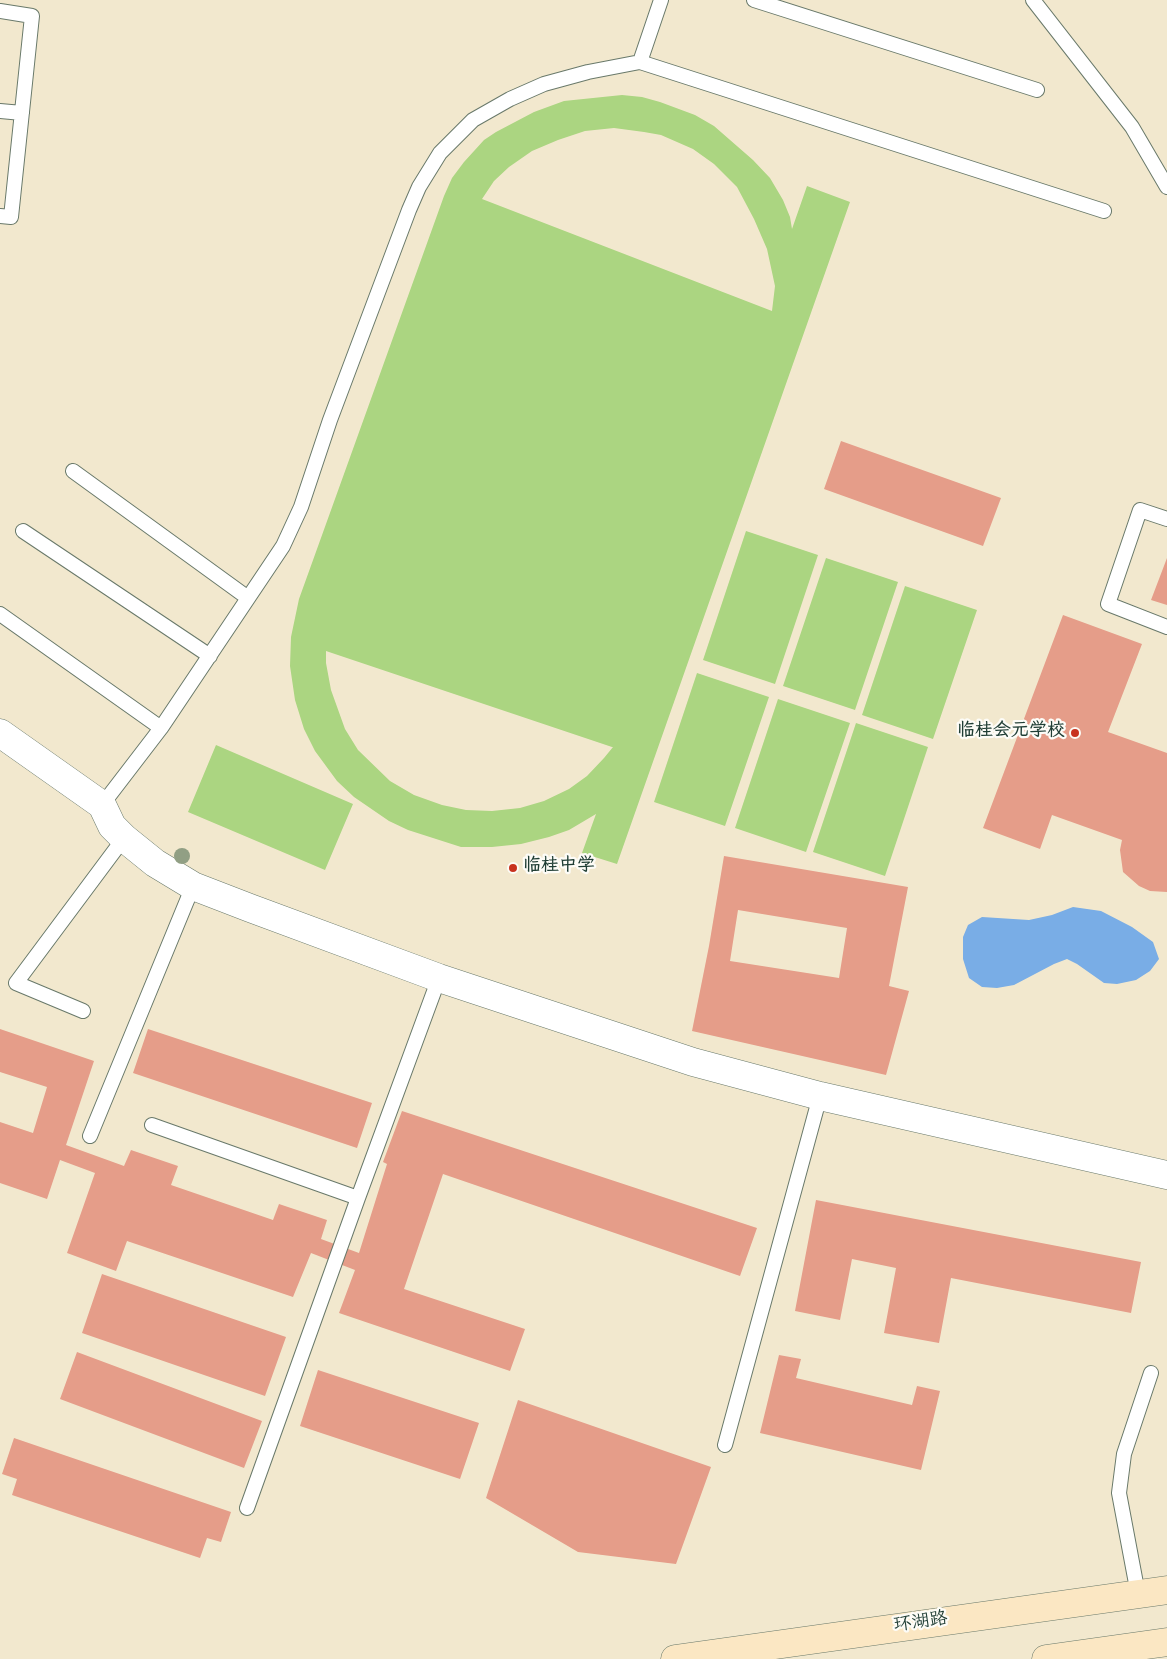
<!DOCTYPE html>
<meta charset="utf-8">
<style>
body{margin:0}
canvas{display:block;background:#f2e8ce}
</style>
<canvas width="1167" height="1659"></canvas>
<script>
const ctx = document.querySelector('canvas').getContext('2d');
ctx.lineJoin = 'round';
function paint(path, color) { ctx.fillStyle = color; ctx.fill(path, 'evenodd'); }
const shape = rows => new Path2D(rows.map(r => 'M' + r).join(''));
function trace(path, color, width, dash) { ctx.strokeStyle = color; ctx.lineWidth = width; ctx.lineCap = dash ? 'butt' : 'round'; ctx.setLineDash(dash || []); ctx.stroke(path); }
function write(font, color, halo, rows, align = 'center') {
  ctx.font = font + ' Dekko,"LXGW WenKai TC",sans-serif'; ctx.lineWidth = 4.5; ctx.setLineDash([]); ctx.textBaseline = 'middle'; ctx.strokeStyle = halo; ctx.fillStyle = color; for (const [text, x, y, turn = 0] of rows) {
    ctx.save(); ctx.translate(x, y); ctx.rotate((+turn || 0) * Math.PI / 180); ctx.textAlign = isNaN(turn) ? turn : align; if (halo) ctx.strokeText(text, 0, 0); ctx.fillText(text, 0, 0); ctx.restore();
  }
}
paint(shape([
 [622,95,642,97,660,102,695,115,714,126,753,160,770,178,783,200,790,217,792,229,807,186,850,202,617,864,582,853,596,814,569,830,549,837,521,844,492,847,461,847,408,830,389,821,354,797,337,781,315,751,304,729,295,700,290,666,291,637,299,599,444,196,452,178,464,162,484,140,496,132,534,112,564,101],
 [614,128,644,132,661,135,693,149,714,164,737,187,754,219,767,249,775,286,772,311,482,199,494,181,509,167,532,151,558,140,585,131],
 [326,651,612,747,613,747,604,758,587,776,569,789,544,801,520,808,492,811,466,810,442,805,414,795,390,781,358,750,345,729,331,690,326,663],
 [746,531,818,555,775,684,703,660],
 [826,558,898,582,855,710,783,686],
 [905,586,977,610,933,739,862,715],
 [697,673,769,697,725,826,654,802],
 [778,699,850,723,806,852,735,828],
 [856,723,928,747,885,876,813,852],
 [216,745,353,804,325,870,188,812]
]), '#abd581');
paint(shape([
 [1073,907,1101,911,1132,927,1153,942,1159,959,1150,971,1136,980,1117,984,1104,983,1077,964,1067,959,1054,964,1014,985,997,988,982,987,969,978,963,959,963,937,968,925,982,917,1029,920,1052,915]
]), '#79ade6');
paint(shape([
 [841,441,1001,498,983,546,824,489],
 [1167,558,1167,605,1151,600],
 [1063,615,1142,644,1108,732,1167,753,1167,892,1150,891,1139,886,1123,872,1120,850,1122,840,1052,815,1040,849,983,828],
 [724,856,908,887,889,986,909,991,886,1075,692,1031,709,946],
 [738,910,847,928,839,978,730,961],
 [0,1029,94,1061,66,1145,124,1166,131,1150,178,1166,171,1185,273,1220,279,1204,327,1220,321,1239,359,1253,387,1164,383,1162,402,1111,757,1228,740,1276,443,1174,404,1289,525,1329,510,1371,339,1313,355,1270,311,1253,293,1297,127,1241,116,1271,67,1253,95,1173,60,1160,47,1199,0,1183,0,1122,33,1133,47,1087,0,1072],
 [148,1029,372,1103,357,1148,133,1073],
 [816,1200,1141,1262,1131,1313,951,1278,939,1343,884,1333,896,1268,852,1259,840,1320,795,1311],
 [102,1274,286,1337,265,1396,82,1333],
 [77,1352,262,1421,244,1468,60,1399],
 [779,1355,801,1359,796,1378,912,1405,917,1386,940,1391,921,1470,760,1433],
 [318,1370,479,1423,460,1479,300,1426],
 [518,1400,711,1467,676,1564,578,1552,486,1498],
 [14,1438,231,1512,221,1542,207,1538,200,1558,12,1495,17,1479,2,1474]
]), '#e59d89');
const service = shape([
 [754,0,1037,90],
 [1033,0,1132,127,1167,187],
 [0,11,32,16,11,217,0,216],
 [640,62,1104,211],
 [0,111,22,113],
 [73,471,248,598],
 [1167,519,1140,510,1108,604,1167,627],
 [23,531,210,656],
 [0,614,161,728],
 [102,805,161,728,283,546,301,507,330,420,409,210,419,187,440,153,473,120,510,99,544,84,588,72,640,62,661,0],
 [83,1011,16,983,124,838],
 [152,1125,358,1198],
 [90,1136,193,886],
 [725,1445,820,1096],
 [247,1508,358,1198,439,978],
 [1138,1594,1119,1493,1124,1454,1151,1373]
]);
const minor = shape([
 [0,733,102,805,112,826,124,838,155,863,193,886,250,908,439,978,693,1062,820,1096,1167,1175]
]);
const secondary = shape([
 [675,1659,1167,1590],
 [1046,1659,1167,1642]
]);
trace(service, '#69796a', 16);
trace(minor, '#69796a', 29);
trace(secondary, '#69796a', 29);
trace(service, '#fff', 14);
trace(minor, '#fff', 28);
trace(secondary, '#fbe7c3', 28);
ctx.fillStyle = '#919f84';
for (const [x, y] of [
 [182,856]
]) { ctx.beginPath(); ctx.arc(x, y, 8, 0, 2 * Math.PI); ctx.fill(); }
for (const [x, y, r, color] of [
 [1075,733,5,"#c8321e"],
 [513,868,5,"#c8321e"]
]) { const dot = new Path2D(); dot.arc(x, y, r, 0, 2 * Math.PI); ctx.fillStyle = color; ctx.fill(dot); trace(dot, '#fdfcf7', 2); }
write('bold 18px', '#1f3d34', '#fdfcf7', [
 ["临桂会元学校",1065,733],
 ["临桂中学",523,868,"left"]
], 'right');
write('18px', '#1f3d34', '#fdfcf7', [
 ["环湖路",921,1624,-8]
]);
</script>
